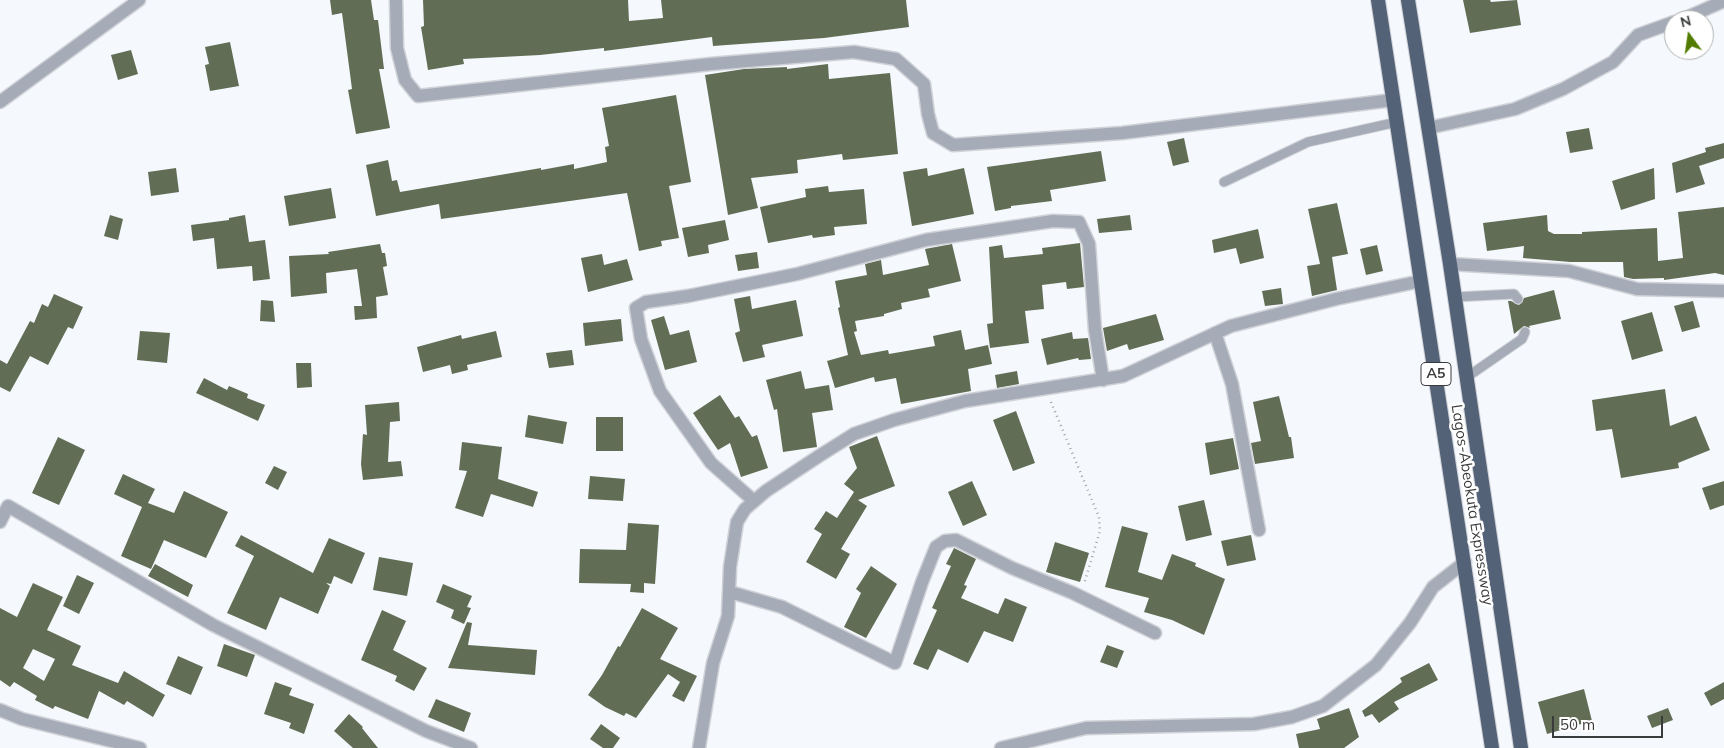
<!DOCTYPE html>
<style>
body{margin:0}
#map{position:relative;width:1724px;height:748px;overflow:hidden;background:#f5f8fd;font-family:Mulish,sans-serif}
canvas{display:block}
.north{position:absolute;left:1664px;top:10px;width:50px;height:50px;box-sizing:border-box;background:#fff;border:1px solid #b0b1b1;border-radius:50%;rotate:346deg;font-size:14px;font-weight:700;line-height:20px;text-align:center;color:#3a3b3d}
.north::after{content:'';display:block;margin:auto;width:18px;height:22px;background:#517c00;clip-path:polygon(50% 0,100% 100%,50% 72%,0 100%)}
.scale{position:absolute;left:1552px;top:716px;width:111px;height:22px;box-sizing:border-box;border:2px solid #3a3b3d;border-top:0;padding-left:6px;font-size:15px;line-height:18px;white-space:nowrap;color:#3a3b3d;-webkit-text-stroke:4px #fff;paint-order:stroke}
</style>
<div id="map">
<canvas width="1724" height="748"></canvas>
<div class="north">N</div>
<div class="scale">50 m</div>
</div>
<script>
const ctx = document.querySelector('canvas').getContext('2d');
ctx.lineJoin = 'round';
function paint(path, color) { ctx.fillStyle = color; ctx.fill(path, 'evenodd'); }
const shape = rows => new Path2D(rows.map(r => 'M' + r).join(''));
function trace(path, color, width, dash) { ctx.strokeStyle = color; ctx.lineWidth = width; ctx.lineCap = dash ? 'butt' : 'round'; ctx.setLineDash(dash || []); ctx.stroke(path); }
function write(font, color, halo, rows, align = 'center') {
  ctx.font = font + ' Mulish,sans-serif'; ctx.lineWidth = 5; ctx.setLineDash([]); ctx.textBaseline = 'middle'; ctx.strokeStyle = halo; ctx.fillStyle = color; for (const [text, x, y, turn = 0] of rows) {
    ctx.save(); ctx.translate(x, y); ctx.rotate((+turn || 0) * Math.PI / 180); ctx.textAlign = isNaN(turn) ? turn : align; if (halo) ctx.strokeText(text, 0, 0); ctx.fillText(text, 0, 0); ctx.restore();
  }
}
paint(shape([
 [330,0,371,0,374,20,378,20,384,69,379,69,390,128,356,134,348,90,352,89,342,13,332,15],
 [423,0,628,0,629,21,663,18,661,0,906,0,909,27,824,38,713,46,712,37,604,51,604,48,540,55,463,59,464,64,428,70,421,27,424,26],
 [1463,0,1490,0,1491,2,1517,0,1521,25,1470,33],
 [230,42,239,86,210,91,205,65,209,64,205,47],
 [131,50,138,74,118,80,111,55],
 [828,64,829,79,890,73,898,154,843,160,842,154,797,160,798,173,751,178,758,208,728,215,705,75,744,69,787,67,787,69],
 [676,95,691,182,669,186,679,238,661,241,662,246,639,251,627,193,441,219,439,204,376,216,366,165,388,160,392,181,397,180,400,192,541,168,541,170,574,164,574,169,607,162,605,147,609,146,602,108],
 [1589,128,1593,149,1570,153,1566,132],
 [1184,138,1189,162,1173,166,1167,142],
 [1724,143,1724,158,1699,166,1705,184,1676,193,1672,163,1706,152,1705,148],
 [1101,151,1106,181,1050,190,1052,201,1011,206,1011,208,995,211,987,167],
 [176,168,179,192,151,196,148,172],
 [927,168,928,176,964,168,974,214,912,226,903,172],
 [1654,168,1655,199,1621,210,1612,181],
 [828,186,829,192,864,189,867,224,834,227,835,235,813,238,812,235,768,243,760,207,806,197,805,189],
 [331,188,336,218,289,226,284,196],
 [1337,203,1348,254,1332,257,1337,290,1312,296,1307,266,1320,264,1308,209],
 [1724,207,1724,275,1715,273,1664,280,1664,278,1633,279,1624,277,1623,262,1570,262,1523,258,1524,246,1487,251,1483,223,1547,215,1548,231,1554,234,1582,234,1582,232,1657,228,1658,261,1683,258,1678,212],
 [110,215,123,219,118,240,104,236],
 [245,215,249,242,265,240,270,279,253,281,252,266,217,269,214,238,193,241,191,225,229,220,229,218],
 [1130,215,1132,230,1099,233,1097,219],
 [725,220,729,240,708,245,709,253,688,257,682,228],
 [1258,229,1264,258,1240,264,1236,248,1214,253,1212,240],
 [1080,243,1084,287,1067,289,1066,282,1042,285,1044,309,1025,311,1029,343,990,348,987,324,993,323,989,247,1002,245,1004,258,1043,254,1042,248],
 [380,244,382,253,385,253,387,266,383,267,388,295,376,297,377,318,355,320,354,306,362,306,357,269,326,273,327,293,291,297,289,256,329,254,328,252],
 [952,244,961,281,928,289,930,297,901,303,902,309,884,314,884,316,855,321,857,331,854,332,861,355,888,350,889,354,935,346,933,336,961,330,965,350,988,345,992,364,968,369,971,391,901,404,896,378,875,382,874,377,835,388,827,361,848,355,838,308,840,307,835,281,867,275,865,264,881,260,883,275,929,265,925,249],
 [1377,245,1383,271,1366,275,1360,249],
 [757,252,759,268,738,271,735,255],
 [602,254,604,265,627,259,633,280,588,292,581,258],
 [1281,288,1283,304,1265,306,1262,291],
 [1554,290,1561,319,1529,326,1530,328,1524,326,1514,334,1508,301,1511,301,1519,305,1524,298],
 [54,294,83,307,73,329,68,327,48,365,30,356,10,392,0,387,0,360,7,364,30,321,34,323,42,304,48,307],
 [750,296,752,309,796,300,803,336,762,345,765,357,743,362,735,333,740,331,734,299],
 [261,300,273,301,275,322,260,321],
 [1693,301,1700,327,1682,332,1674,306],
 [1652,312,1663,351,1632,360,1621,321],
 [1156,314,1164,340,1129,350,1127,344,1107,351,1103,328],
 [664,316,670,335,689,330,697,362,665,370,651,320],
 [621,319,623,341,585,346,583,323],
 [140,331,170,333,167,363,137,360],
 [496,331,502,357,467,365,468,370,452,374,450,365,423,372,417,347,461,335,462,339],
 [1072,332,1073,339,1088,338,1091,359,1079,360,1078,358,1047,365,1041,339],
 [572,350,574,365,549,368,546,353],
 [296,363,311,363,312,387,297,388],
 [801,371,805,389,829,385,833,410,812,413,817,447,783,452,777,409,774,410,766,380],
 [1017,371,1019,384,997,388,995,375],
 [204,378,227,390,229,386,248,394,247,398,265,405,258,421,196,393],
 [1665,389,1670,426,1696,416,1710,450,1678,463,1679,468,1621,478,1612,429,1596,431,1592,400],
 [720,395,735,418,739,416,752,437,757,435,768,468,741,477,730,443,718,450,705,431,693,413],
 [1279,396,1289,437,1291,437,1294,458,1255,464,1251,443,1261,441,1253,402],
 [399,402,400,421,390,422,388,462,401,461,403,476,363,480,361,464,363,434,367,435,365,405],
 [1016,411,1035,463,1013,471,993,420],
 [528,415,567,422,563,444,525,437],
 [596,417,623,417,623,451,596,451],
 [877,436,895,486,858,500,867,506,841,549,850,554,836,579,806,562,822,534,814,529,826,511,837,518,854,492,844,484,857,468,849,447],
 [58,437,85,450,59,505,32,493],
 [1233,438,1239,469,1210,475,1205,443],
 [462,442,502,447,498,479,538,492,533,507,491,494,483,517,455,508,467,471,459,470],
 [274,466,287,472,278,490,265,483],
 [123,474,155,489,148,503,174,513,184,491,228,512,206,558,164,540,151,569,121,556,142,507,114,494],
 [590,476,625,479,623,501,588,499],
 [972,481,987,515,963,526,948,492],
 [1724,481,1724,505,1710,510,1702,488],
 [1204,500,1212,535,1186,541,1178,506],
 [628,523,659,525,655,584,644,583,644,593,630,592,631,584,579,583,580,549,626,550],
 [1122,526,1148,533,1138,572,1162,580,1172,554,1196,563,1195,566,1225,579,1204,635,1172,620,1144,612,1149,598,1105,587],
 [241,535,313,573,329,538,365,553,352,584,334,576,331,584,326,583,330,586,318,614,280,597,266,630,227,613,254,556,235,546],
 [1251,535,1256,560,1227,566,1221,541],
 [1055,542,1089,553,1080,582,1046,572],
 [954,548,976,559,964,585,967,586,961,598,998,614,1005,598,1027,607,1013,642,984,631,968,663,938,649,928,670,913,664,937,610,932,608,951,566,946,564],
 [379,557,413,563,407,596,373,590],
 [155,564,193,585,188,597,148,576],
 [871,566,897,584,866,638,844,627,861,593,856,589],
 [77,575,94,583,79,614,63,606],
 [33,583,63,597,47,630,81,646,72,665,118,683,124,671,165,695,153,717,127,701,124,705,99,691,88,719,55,706,53,709,35,700,37,696,14,682,10,687,0,680,0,608,17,617],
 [33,649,55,659,44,681,23,668],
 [443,584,472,596,467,607,471,608,464,624,451,618,454,610,436,602],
 [642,608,678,628,660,659,697,676,684,702,672,696,680,682,668,674,636,718,626,713,624,716,605,707,588,695,602,675,618,646,620,647],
 [382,610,406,621,393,650,427,668,414,691,395,681,397,676,361,660],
 [467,622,472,623,468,645,537,650,535,675,448,668],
 [224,644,255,655,247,677,217,666],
 [1107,645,1124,651,1117,668,1100,662],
 [178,656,203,667,191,695,166,684],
 [1429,663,1438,680,1394,702,1399,709,1379,723,1372,714,1365,717,1362,711,1402,682,1400,678],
 [275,682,292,688,289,695,314,704,304,734,289,728,291,723,264,714],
 [1724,682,1724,699,1711,706,1704,693],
 [1584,689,1592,721,1547,734,1538,702],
 [436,699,471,713,464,732,428,717],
 [1349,708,1359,737,1344,748,1299,748,1296,734,1320,729,1317,719],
 [1668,708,1673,720,1652,728,1647,716],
 [349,714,363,727,362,728,378,748,353,748,334,731],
 [601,724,620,738,613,748,603,748,590,739]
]), '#616e55');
const service = shape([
 [1224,182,1308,142,1397,122],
 [1455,297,1514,294,1518,299],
 [1467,377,1522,339,1525,332]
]);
const minor = shape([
 [396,0,397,48,405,80,418,96,711,64,854,52,896,59,924,84,928,114,933,133,953,145,1122,133,1393,100],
 [1681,20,1724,1],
 [0,102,139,0],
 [1428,128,1515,109,1563,89,1613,62,1638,35,1674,22],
 [1450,264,1569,271,1637,289,1724,291],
 [1215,333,1232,384,1259,530],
 [754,501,711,463,660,391,641,339,636,308,646,302,688,296,797,274,926,240,1053,221,1079,222,1089,244,1095,330,1103,380],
 [0,522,8,506,213,625,426,731,471,748],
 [730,592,782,607,895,663,922,582,936,547,945,541,956,540,1012,568,1073,593,1155,633],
 [0,710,22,719,140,748],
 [699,748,713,663,728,616,730,567,737,522,745,509,766,491,819,456,854,434,894,420,965,401,1123,376,1231,326,1336,299,1421,281],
 [1001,748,1086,728,1254,724,1292,717,1323,706,1376,665,1410,623,1433,587,1465,562]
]);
const trunk = shape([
 [1378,0,1492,748],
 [1408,0,1450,264,1521,748]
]);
trace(service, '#d0d2d7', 11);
trace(minor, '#d0d2d7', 15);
trace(trunk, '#d0d2d7', 16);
trace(shape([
 [1051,402,1099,517,1100,531,1084,584]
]), '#a2a4a8', 2.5, [1, 4]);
trace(service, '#a5acb8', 9);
trace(minor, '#a5acb8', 12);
trace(trunk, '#546278', 14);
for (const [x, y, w] of [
 [1436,374,30]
]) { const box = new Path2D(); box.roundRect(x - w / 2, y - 11.5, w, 23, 4); ctx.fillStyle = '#fff'; ctx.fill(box); trace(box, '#3a3b3d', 1); }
write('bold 14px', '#3a3b3d', null, [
 ["A5",1436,374]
]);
write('15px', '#3a3b3d', '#fff', [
 ["Lagos-Abeokuta Expressway",1472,505,81]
]);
</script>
